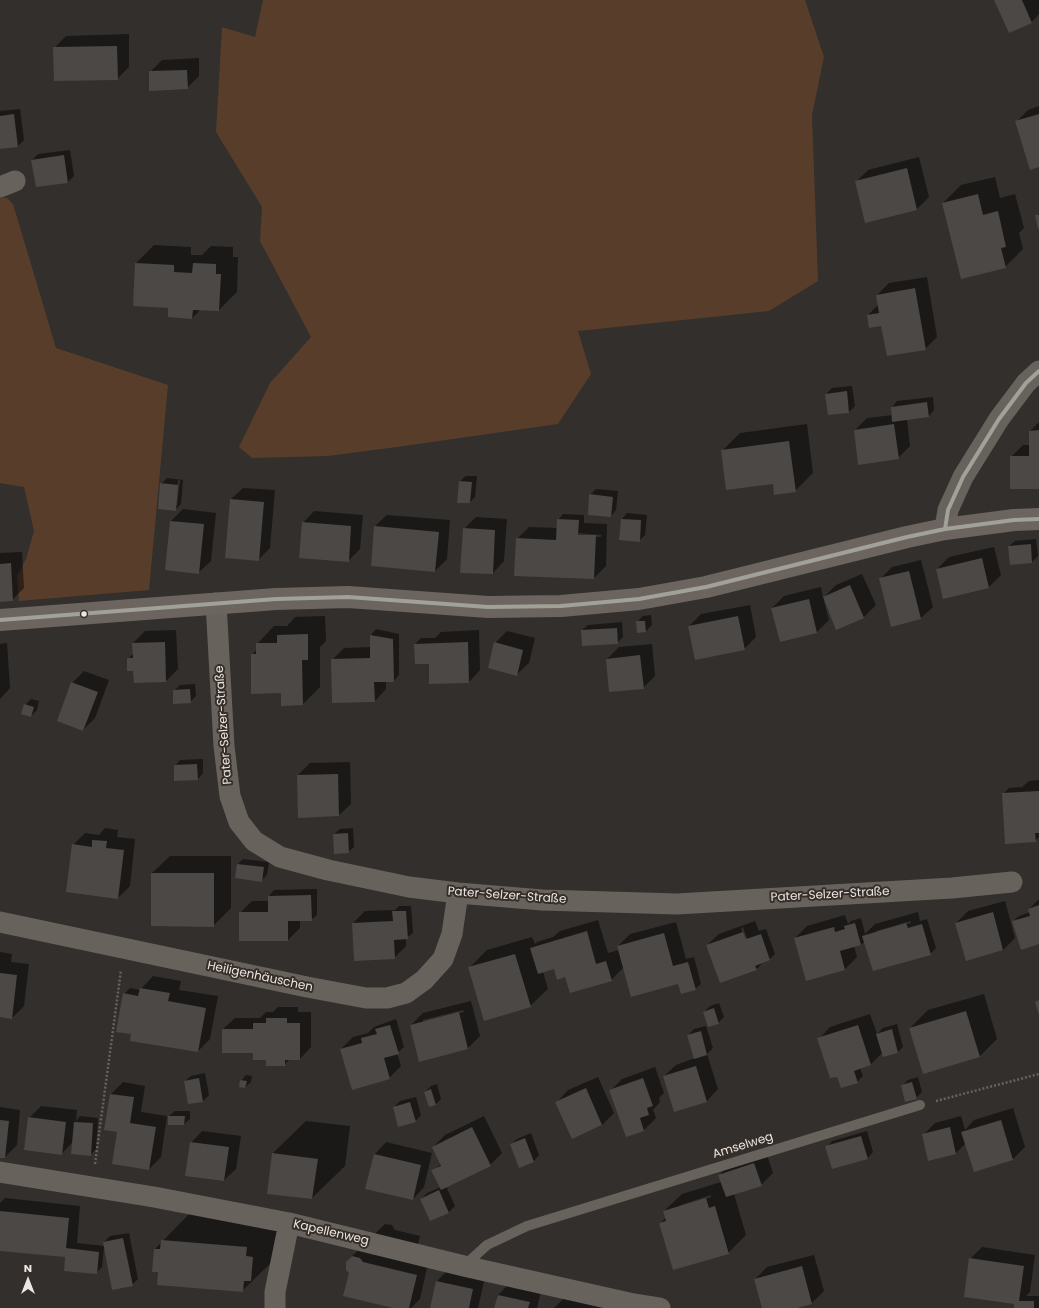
<!DOCTYPE html>
<meta charset="utf-8">
<style>
body{margin:0}
#map{position:relative;width:1039px;height:1308px;overflow:hidden;background:#322f2c;font-family:Poppins,sans-serif}
canvas{display:block}
.north{position:absolute;left:8px;top:1260px;width:40px;height:40px;-webkit-text-stroke:3px #362e28;paint-order:stroke;rotate:0deg;font-size:11px;font-weight:700;line-height:16px;text-align:center;color:#ebe6e2}
.north::after{content:'';display:block;margin:auto;width:14px;height:18px;background:#ebe6e2;clip-path:polygon(50% 0,100% 100%,50% 72%,0 100%)}
</style>
<div id="map">
<canvas width="1039" height="1308"></canvas>
<div class="north">N</div>
</div>
<script>
const ctx = document.querySelector('canvas').getContext('2d');
ctx.lineJoin = 'round';
function paint(path, color) { ctx.fillStyle = color; ctx.fill(path, 'evenodd'); }
const shape = rows => new Path2D(rows.map(r => 'M' + r).join(''));
function trace(path, color, width, dash) { ctx.strokeStyle = color; ctx.lineWidth = width; ctx.lineCap = dash ? 'butt' : 'round'; ctx.setLineDash(dash || []); ctx.stroke(path); }
function write(font, color, halo, rows, align = 'center') {
  ctx.font = font + ' Poppins,sans-serif'; ctx.lineWidth = 4; ctx.setLineDash([]); ctx.textBaseline = 'middle'; ctx.strokeStyle = halo; ctx.fillStyle = color; for (const [text, x, y, turn = 0] of rows) {
    ctx.save(); ctx.translate(x, y); ctx.rotate((+turn || 0) * Math.PI / 180); ctx.textAlign = isNaN(turn) ? turn : align; if (halo) ctx.strokeText(text, 0, 0); ctx.fillText(text, 0, 0); ctx.restore();
  }
}
paint(shape([
 [263,0,805,0,824,57,812,115,818,281,769,311,578,331,591,374,558,424,397,447,328,456,252,458,239,447,270,383,311,337,260,241,262,207,216,132,222,27,255,37],
 [0,197,7,198,13,204,56,348,168,385,149,590,19,601,17,576,26,559,34,531,24,487,0,483]
]), '#583e2a');
paint(shape([
 [995,0,1039,0,1039,14,1032,22,1009,32],
 [129,34,129,67,117,79,54,48,66,36],
 [199,58,199,76,187,88,150,72,162,60],
 [1039,106,1039,166,1016,122,1028,110],
 [20,109,24,140,18,146,0,148,0,111],
 [70,150,74,176,68,182,36,186,32,160,38,154],
 [919,157,929,197,917,209,866,222,856,182,868,170],
 [995,177,1000,198,1015,194,1024,228,1019,233,1023,249,1005,267,943,203,961,185],
 [154,245,191,247,191,255,202,255,211,246,233,247,233,257,238,257,237,292,219,310,201,309,192,318,169,308,134,305,136,263],
 [927,277,937,337,925,349,868,315,879,304,877,295,889,283],
 [852,386,855,406,849,412,829,414,826,394,832,388],
 [933,397,934,410,929,416,907,419,910,446,898,458,855,430,867,418,893,415,892,407,897,401],
 [1039,422,1039,488,1011,457,1023,445,1030,445,1030,431],
 [807,424,813,473,795,491,722,451,740,433],
 [466,476,477,476,475,497,470,502,460,481],
 [167,478,183,480,181,504,175,510,161,484],
 [178,480,180,480,177,505,175,505],
 [243,488,275,490,270,548,258,560,231,499],
 [596,489,618,491,616,510,611,516,590,495],
 [183,509,216,513,211,561,199,572,171,521],
 [314,511,363,515,360,549,348,561,303,523],
 [627,513,647,515,645,535,639,541,622,519],
 [563,514,584,515,584,523,607,524,606,566,594,578,517,539,529,527,557,528,558,520],
 [578,533,601,535,601,537,576,535],
 [387,515,450,520,447,559,435,571,375,526],
 [476,517,507,519,504,561,493,573,464,529],
 [1036,539,1038,556,1032,562,1009,546,1015,541],
 [994,547,1001,575,989,587,944,598,937,569,949,557],
 [22,552,24,588,12,600,0,601,0,553],
 [921,560,933,607,921,618,880,579,892,567],
 [862,574,876,605,864,617,837,628,825,601,824,601,829,620,817,632,780,641,772,608,784,596,821,587,823,598,836,585],
 [750,605,756,637,744,649,689,626,701,614],
 [651,615,652,625,646,631,637,622,643,616],
 [325,616,326,641,320,647,320,687,303,704,252,655,257,649,257,644,274,626,287,626,295,617],
 [622,622,623,637,617,643,582,630,588,625],
 [376,629,399,634,399,675,394,681,386,681,386,689,375,701,332,660,344,648,371,647,371,635],
 [176,630,178,669,166,681,135,682,134,670,128,659,134,653,133,643,145,631],
 [479,630,480,670,469,682,430,662,415,644,421,638,435,638,441,632],
 [507,631,535,638,529,663,517,674,495,643],
 [7,643,10,688,0,699,0,644],
 [652,644,655,676,643,688,607,659,619,647],
 [84,671,109,680,95,718,83,730,72,683],
 [195,684,196,696,190,702,174,691,180,685],
 [31,699,39,701,37,710,31,716,25,705],
 [203,759,203,773,198,779,175,766,180,760],
 [350,762,351,804,339,815,298,775,310,763],
 [1039,780,1039,837,1035,841,1003,794,1009,788,1021,787,1021,788,1029,781],
 [105,828,118,830,117,837,135,839,130,886,118,898,73,845,85,833,99,835],
 [353,828,354,847,348,852,334,834,340,829],
 [170,856,231,856,231,908,213,926,152,873],
 [243,859,269,862,267,875,261,881,238,864],
 [317,889,317,915,311,920,300,920,300,928,288,940,240,940,240,913,252,901,269,901,269,896,274,890],
 [1039,899,1039,943,1013,921,1019,916,1030,912,1029,909],
 [1005,901,1015,938,1003,950,956,923,968,911],
 [399,906,411,906,413,933,406,938,406,946,394,958,353,923,365,911,395,910],
 [918,912,920,921,927,919,936,948,930,954,865,941,861,945,854,946,857,957,845,969,807,980,795,938,807,926,845,915,848,924,851,921,861,918,865,934,875,924],
 [911,921,911,923,876,933,876,931],
 [598,920,608,953,619,950,618,946,630,934,676,922,686,959,694,957,701,984,695,989,679,982,624,967,611,980,566,976,555,968,543,972,548,989,530,1006,469,968,487,950,532,937,535,944,537,942,553,937,560,931],
 [755,921,759,931,766,929,775,954,770,959,764,961,756,970,707,945,719,934],
 [743,927,747,939,745,941,741,928],
 [0,952,12,954,11,962,29,964,24,1006,12,1018,0,1016],
 [153,976,181,981,179,990,218,996,210,1039,198,1051,132,1040,133,1031,124,994,130,988,140,990],
 [984,994,997,1039,980,1056,910,1028,928,1010],
 [471,1001,480,1036,468,1048,420,1061,411,1025,423,1013],
 [463,1010,464,1012,423,1022,423,1020],
 [719,1003,724,1017,718,1023,704,1012,710,1006],
 [278,1007,298,1007,298,1012,311,1012,311,1047,300,1059,290,1059,284,1065,267,1059,254,1052,223,1029,235,1018,260,1018,266,1012,273,1012],
 [870,1014,877,1034,883,1028,897,1024,903,1047,898,1052,882,1053,871,1064,860,1068,863,1076,857,1082,819,1039,830,1027],
 [396,1019,404,1047,397,1053,401,1066,389,1078,341,1049,353,1037,368,1033,374,1027],
 [706,1026,713,1048,707,1054,718,1089,707,1101,664,1076,676,1065,695,1058,688,1035,694,1029],
 [655,1067,664,1093,659,1098,660,1102,653,1110,656,1118,644,1130,626,1136,611,1090,622,1079],
 [205,1073,209,1095,203,1101,189,1103,185,1081,191,1076],
 [246,1075,252,1076,251,1082,245,1087,241,1081],
 [598,1077,614,1113,602,1125,573,1138,557,1102,568,1090],
 [918,1077,922,1092,916,1098,902,1086,908,1080],
 [123,1082,145,1086,141,1112,167,1116,161,1157,149,1169,118,1131,111,1094],
 [437,1084,441,1099,436,1104,425,1092,431,1086],
 [416,1097,421,1115,416,1121,394,1107,400,1101],
 [41,1106,77,1110,76,1121,80,1116,98,1118,96,1149,90,1155,73,1142,61,1154,29,1118],
 [0,1107,20,1110,17,1145,5,1157,0,1157],
 [1013,1108,1025,1147,1013,1159,974,1171,966,1143,956,1153,923,1135,935,1123,961,1116,965,1130,974,1120],
 [175,1111,190,1111,190,1119,184,1124,169,1116],
 [484,1116,502,1153,490,1165,446,1186,455,1206,449,1212,431,1220,421,1199,427,1193,441,1187,433,1171,441,1164,433,1147,445,1135],
 [306,1121,350,1126,345,1166,312,1198,268,1193,273,1153],
 [202,1131,241,1136,236,1169,224,1180,191,1143],
 [867,1131,873,1152,868,1158,827,1147,832,1141],
 [531,1133,539,1155,534,1161,511,1144,517,1139],
 [386,1142,432,1153,424,1187,413,1199,367,1188,375,1154],
 [766,1152,773,1173,761,1185,734,1194,746,1235,728,1253,660,1223,666,1218,664,1211,682,1194,721,1182,719,1175,731,1163],
 [711,1195,711,1197,678,1208,681,1205],
 [5,1198,80,1206,77,1243,105,1246,104,1242,110,1236,129,1233,138,1279,132,1285,104,1247,102,1267,96,1273,66,1256,0,1250,0,1203],
 [195,1208,279,1215,275,1259,242,1291,159,1272,155,1249],
 [385,1224,392,1225,395,1230,420,1236,414,1260,428,1263,420,1299,411,1308,397,1308,350,1272,349,1259],
 [982,1247,1035,1255,1030,1292,1026,1296,1039,1296,1039,1308,1015,1308,1015,1303,970,1259],
 [814,1255,824,1291,812,1303,793,1308,763,1308,755,1279,767,1267],
 [449,1269,485,1277,478,1308,431,1308,437,1281],
 [510,1283,541,1291,537,1308,495,1308,498,1295],
 [564,1298,616,1308,554,1308]
]), '#0007');
paint(shape([
 [994,0,1022,0,1032,23,1009,33],
 [117,46,118,80,54,81,53,47],
 [187,70,188,89,149,91,149,71],
 [14,114,18,147,0,149,0,116],
 [1039,114,1039,167,1030,170,1015,121],
 [64,155,68,183,36,187,31,160],
 [907,168,917,210,865,223,855,181],
 [978,194,983,215,998,211,1006,247,1001,248,1006,268,961,279,942,203],
 [1035,215,1039,215,1039,229,1038,229],
 [135,263,174,265,174,272,192,273,193,263,216,264,216,274,221,274,219,311,193,310,192,319,168,317,168,308,133,306],
 [915,288,926,350,887,356,881,326,869,328,867,315,879,313,876,295],
 [847,391,849,413,828,415,825,394],
 [927,402,929,417,892,422,891,407],
 [894,424,899,459,858,465,854,430],
 [1039,430,1039,489,1010,489,1010,456,1029,456,1029,431],
 [789,441,796,492,774,495,773,484,726,490,721,450],
 [459,481,472,482,470,503,457,503],
 [160,483,178,485,176,511,158,509],
 [589,494,613,497,611,517,588,515],
 [230,499,264,502,259,561,225,558],
 [557,519,579,520,578,535,596,535,594,579,514,576,516,538,556,540],
 [621,519,641,520,640,542,619,540],
 [170,521,204,524,199,574,165,570],
 [302,522,351,526,349,562,299,558],
 [374,526,439,532,435,572,371,566],
 [463,528,495,530,493,574,460,573],
 [1031,544,1032,563,1010,565,1008,546],
 [982,558,989,588,943,599,936,569],
 [11,563,13,601,0,602,0,564],
 [909,571,921,619,891,627,879,578],
 [850,585,864,618,836,630,823,597],
 [809,599,817,633,780,642,771,608],
 [738,616,745,650,695,660,688,626],
 [636,621,645,621,646,632,637,633],
 [617,628,618,644,582,646,581,630],
 [308,634,308,660,302,660,303,705,281,706,281,693,251,694,251,654,256,654,256,643,277,643,277,635],
 [370,635,393,639,394,682,374,682,375,702,332,703,331,659,370,658],
 [165,642,166,682,134,683,133,671,127,671,127,658,133,658,132,643],
 [468,642,469,683,429,684,429,664,415,664,414,644],
 [494,642,523,650,517,676,488,668],
 [640,655,644,689,609,692,606,659],
 [71,682,98,692,83,731,57,721],
 [190,689,191,703,173,704,173,690],
 [24,704,34,707,31,717,21,714],
 [197,764,198,780,174,781,174,765],
 [338,774,339,816,298,818,297,775],
 [1039,791,1039,833,1035,833,1036,842,1005,844,1002,793],
 [348,833,349,853,334,854,333,834],
 [92,840,107,841,106,848,124,850,118,899,66,892,72,844,92,847],
 [237,864,264,867,262,882,235,878],
 [151,873,214,873,214,927,151,926],
 [311,895,312,921,288,921,288,941,239,941,239,912,268,912,268,896],
 [1039,905,1039,944,1021,950,1012,921,1030,916,1028,909],
 [392,911,406,911,408,939,394,940,395,959,354,961,352,923,393,921],
 [993,912,1003,950,966,961,955,923],
 [855,923,861,945,840,951,845,970,806,981,794,938,834,927,835,932,845,929,844,926],
 [906,923,908,928,922,924,931,955,873,971,862,936],
 [587,931,596,964,606,961,612,981,570,993,565,977,557,980,554,969,538,974,530,948],
 [743,932,746,939,761,934,770,960,755,966,757,970,720,983,706,945],
 [664,933,673,966,688,962,696,990,681,994,678,984,631,997,617,946],
 [515,954,531,1007,484,1021,468,967],
 [0,973,17,975,12,1019,0,1017],
 [140,988,170,993,168,1001,206,1008,198,1052,130,1041,131,1034,116,1032,123,993,138,996],
 [1039,1000,1039,1015,1035,1002],
 [714,1008,719,1024,708,1027,703,1012],
 [966,1011,980,1057,923,1074,909,1028],
 [459,1012,468,1049,419,1062,410,1025],
 [266,1018,287,1018,287,1023,300,1023,300,1060,285,1060,285,1066,266,1066,266,1060,253,1060,253,1053,222,1053,222,1029,253,1029,253,1023,266,1023],
 [390,1025,399,1054,384,1058,390,1079,352,1090,340,1049,362,1043,361,1038,377,1034,375,1029],
 [858,1025,871,1065,854,1071,858,1083,841,1088,837,1077,830,1078,817,1038],
 [892,1029,898,1053,883,1057,876,1034],
 [701,1031,707,1055,694,1059,687,1035],
 [696,1066,707,1102,674,1112,663,1076],
 [199,1078,203,1102,188,1104,184,1081],
 [643,1078,653,1106,647,1108,649,1115,640,1118,644,1131,626,1137,609,1090],
 [240,1080,247,1081,245,1088,239,1087],
 [912,1082,917,1099,905,1102,901,1085],
 [586,1088,602,1125,572,1139,555,1102],
 [431,1089,436,1105,429,1107,424,1092],
 [110,1094,134,1097,130,1123,156,1127,149,1170,112,1164,117,1132,104,1130],
 [410,1102,416,1122,398,1127,393,1107],
 [168,1116,185,1116,184,1125,168,1125],
 [28,1117,66,1122,62,1155,24,1150],
 [0,1120,9,1121,5,1158,0,1158],
 [1001,1120,1013,1160,974,1172,961,1132],
 [74,1122,93,1123,91,1156,71,1154],
 [472,1127,491,1166,441,1190,431,1170,441,1166,432,1147],
 [950,1127,956,1154,928,1161,922,1134],
 [861,1136,868,1159,832,1169,825,1146],
 [525,1138,534,1162,519,1168,510,1144],
 [190,1142,229,1147,224,1181,185,1176],
 [272,1153,318,1159,312,1199,267,1194],
 [374,1154,421,1165,413,1200,365,1189],
 [754,1163,762,1186,726,1197,718,1175],
 [439,1190,449,1213,430,1221,420,1199],
 [706,1198,709,1208,715,1206,729,1254,673,1270,659,1223,666,1221,663,1211],
 [0,1211,69,1218,66,1248,99,1252,97,1274,64,1271,65,1257,0,1251],
 [123,1238,133,1286,112,1290,103,1242],
 [161,1240,247,1247,246,1256,253,1257,251,1281,244,1281,243,1292,157,1285,158,1272,152,1272,154,1249,160,1249],
 [352,1256,360,1258,363,1262,417,1275,409,1308,393,1308,343,1296,349,1273,346,1270,346,1262],
 [969,1258,1024,1266,1019,1301,1034,1301,1034,1308,1014,1308,1014,1304,964,1297],
 [802,1266,812,1304,797,1308,762,1308,754,1279],
 [436,1281,473,1289,469,1308,430,1308],
 [498,1295,530,1302,528,1308,494,1308]
]), '#4b4846');
trace(shape([
 [936,1101,1039,1074],
 [95,1164,121,970]
]), '#68635f', 2.5, [2, 2]);
trace(shape([
 [464,1266,487,1245,527,1226,920,1105]
]), '#68625d', 10);
trace(shape([
 [0,187,15,181],
 [945,529,948,510,963,477,999,419,1026,383,1039,371],
 [216,603,224,746,230,796,239,822,254,841,280,857,328,870,409,887,458,893,542,900,677,904,952,888,1012,882],
 [0,922,307,987,366,998,387,998,406,993,424,980,443,959,452,934,458,893],
 [0,1172,154,1197,289,1223,464,1266,629,1303,660,1308],
 [275,1308,275,1292,289,1223]
]), '#68625d', 21);
trace(shape([
 [0,620,276,599,348,597,488,607,561,606,639,599,706,587,907,537,945,529,1014,520,1039,519]
]), '#6b645f', 22);
trace(shape([
 [945,529,948,510,963,477,999,419,1026,383,1039,371],
 [0,620,276,599,348,597,488,607,561,606,639,599,706,587,907,537,945,529,1014,520,1039,519]
]), '#a1a19a', 4);
for (const [x, y, r, color] of [
 [84,614,3.5,"#ebe6e2"]
]) { const dot = new Path2D(); dot.arc(x, y, r, 0, 2 * Math.PI); ctx.fillStyle = color; ctx.fill(dot); trace(dot, '#362e28', 1.5); }
write('12px', '#ebe6e2', '#362e28', [
 ["Pater-Selzer-Straße",224,725,-94],
 ["Pater-Selzer-Straße",830,895,-3],
 ["Pater-Selzer-Straße",507,896,4],
 ["Heiligenhäuschen",260,977,12],
 ["Amselweg",743,1146,-17],
 ["Kapellenweg",331,1233,13]
]);
</script>
